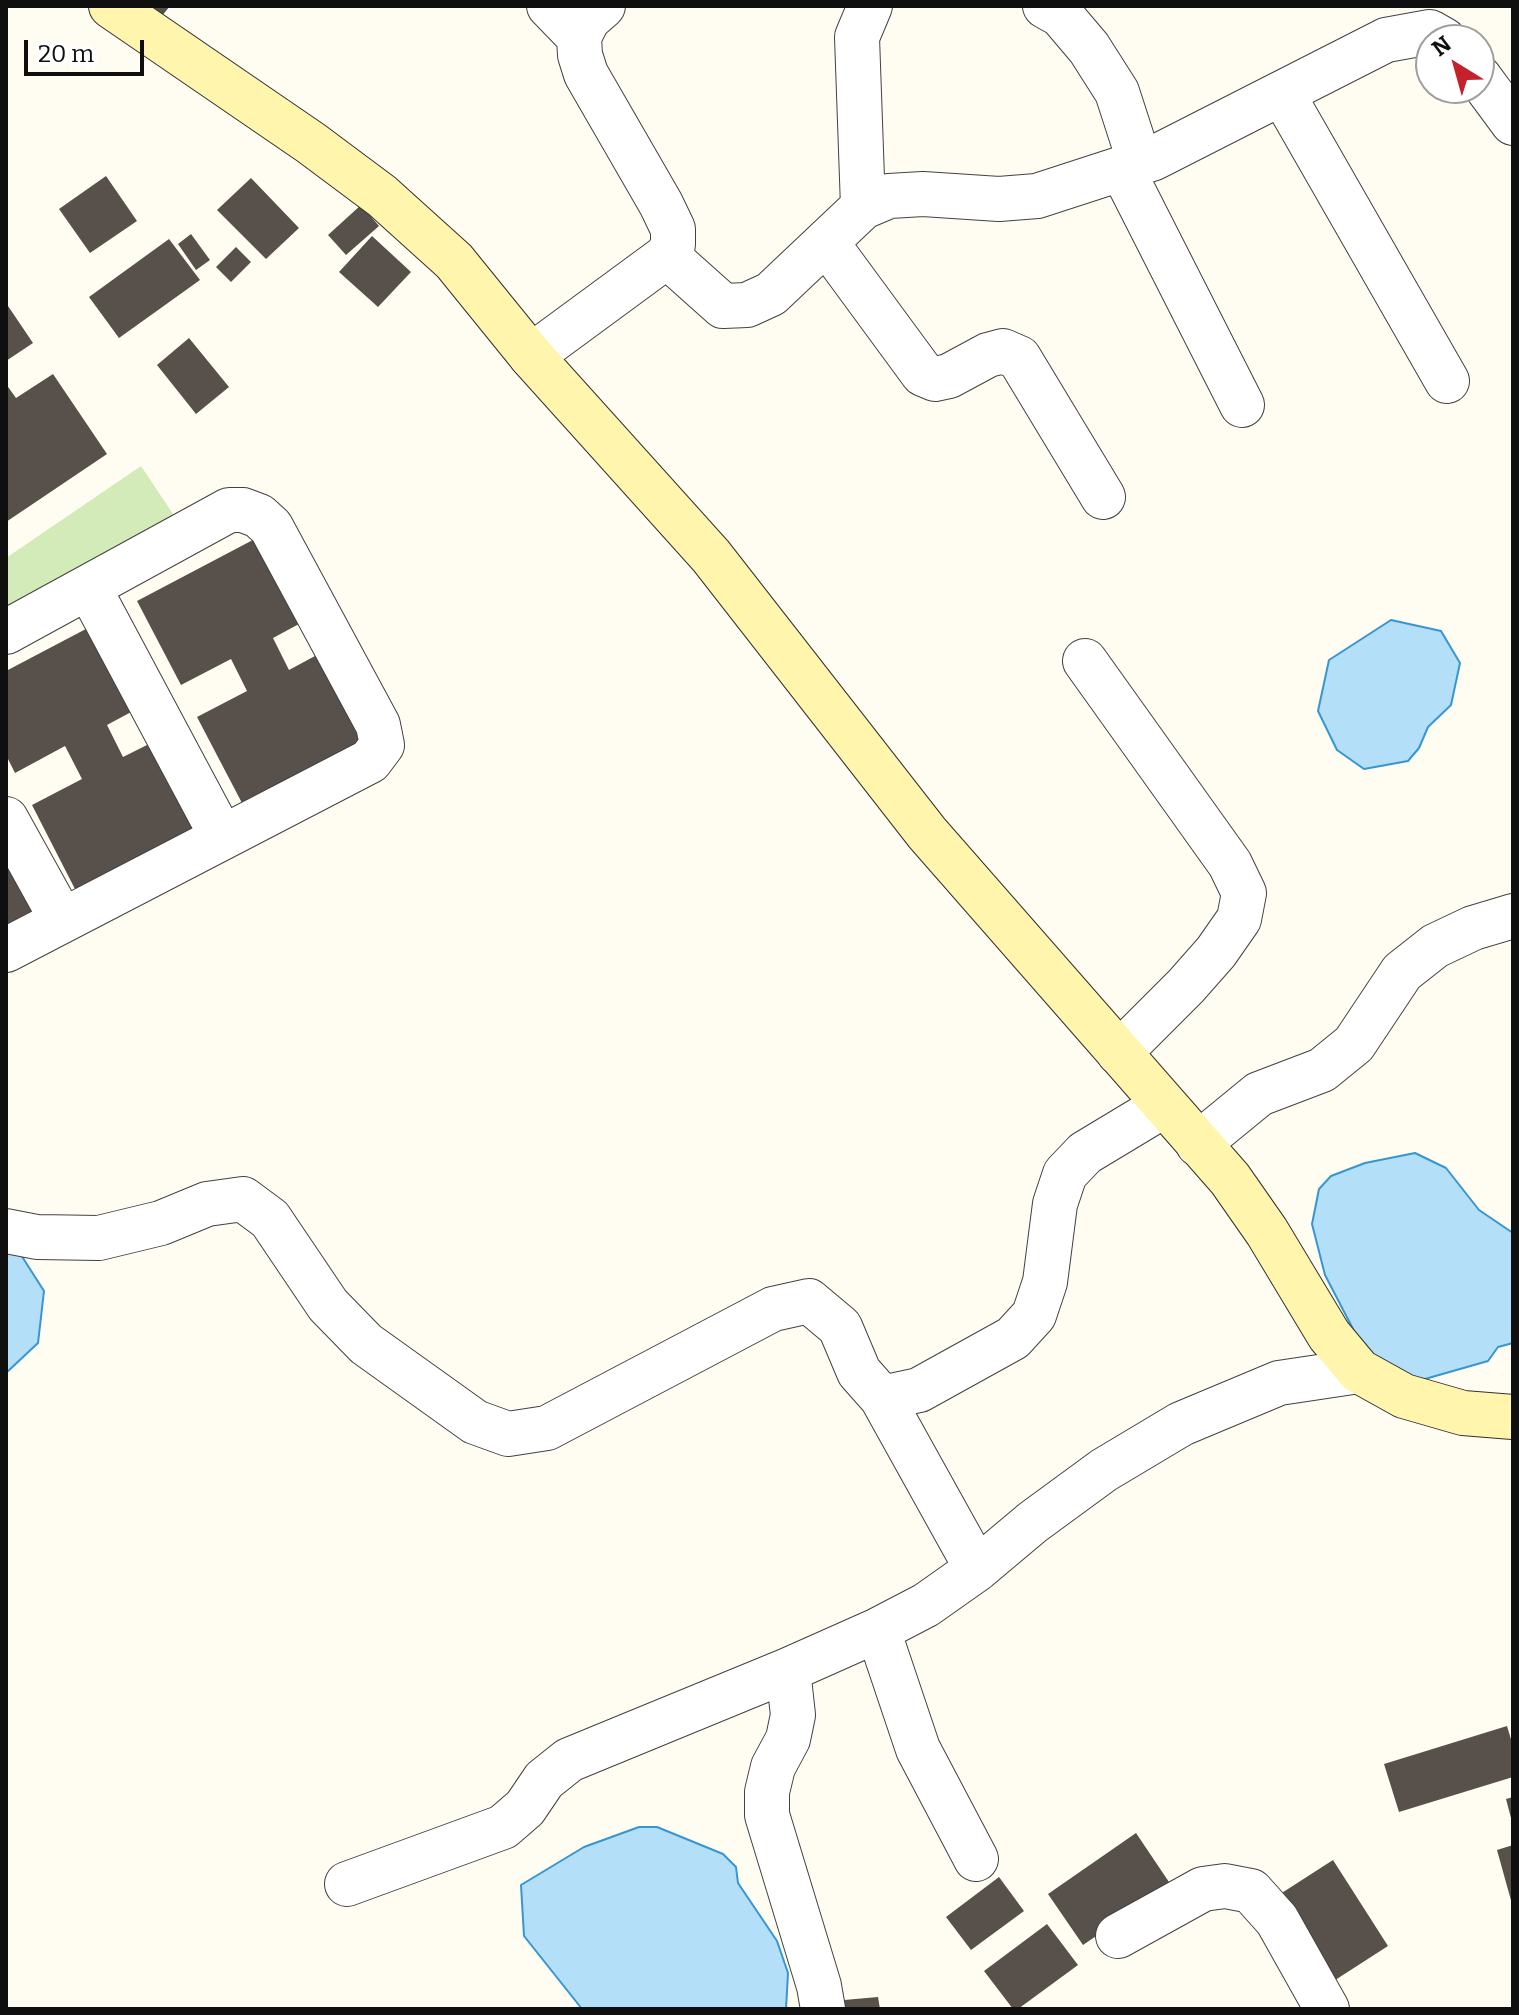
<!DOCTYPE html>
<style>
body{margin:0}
#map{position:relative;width:1519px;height:2015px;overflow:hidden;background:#fffcf1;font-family:Bitter,serif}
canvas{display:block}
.frame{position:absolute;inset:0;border:8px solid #0f0f0f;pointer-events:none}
.north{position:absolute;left:1415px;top:24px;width:80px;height:80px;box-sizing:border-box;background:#fff;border:2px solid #9f9f9f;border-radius:50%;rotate:323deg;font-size:22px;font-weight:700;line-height:32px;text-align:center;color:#0f0f0f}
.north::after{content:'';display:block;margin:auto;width:28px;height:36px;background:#c5212a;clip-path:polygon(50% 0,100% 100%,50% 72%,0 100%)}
.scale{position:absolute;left:24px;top:40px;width:120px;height:36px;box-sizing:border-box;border:4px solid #0f0f0f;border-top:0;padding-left:10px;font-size:24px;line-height:28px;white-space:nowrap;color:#0f0f0f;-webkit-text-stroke:6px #fff;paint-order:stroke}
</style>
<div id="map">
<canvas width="1519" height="2015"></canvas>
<div class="frame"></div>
<div class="north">N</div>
<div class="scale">20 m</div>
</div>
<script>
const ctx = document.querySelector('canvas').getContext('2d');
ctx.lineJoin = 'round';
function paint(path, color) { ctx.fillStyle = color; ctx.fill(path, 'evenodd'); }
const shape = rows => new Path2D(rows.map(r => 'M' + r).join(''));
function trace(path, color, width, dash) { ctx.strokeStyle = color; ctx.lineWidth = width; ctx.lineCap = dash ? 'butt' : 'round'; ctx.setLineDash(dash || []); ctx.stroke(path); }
paint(shape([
 [141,466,179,523,6,618,6,558]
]), '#d3ebb8');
const water = shape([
 [1391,620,1441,631,1460,663,1451,705,1428,727,1419,748,1408,761,1364,769,1337,750,1318,711,1329,660,1391,620],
 [1415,1153,1446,1168,1479,1210,1513,1233,1513,1343,1498,1347,1488,1361,1425,1379,1392,1375,1366,1354,1325,1275,1312,1224,1319,1189,1331,1176,1365,1163,1415,1153],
 [6,1244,16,1247,44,1291,38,1343,6,1373,6,1244],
 [639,1827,657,1827,723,1854,736,1867,738,1883,777,1941,788,1973,786,2009,582,2009,524,1936,521,1885,584,1847,639,1827]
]);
paint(water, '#b3dff8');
trace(water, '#3796d2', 2);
paint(shape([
 [148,6,170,6,161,17],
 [106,176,137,221,90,253,59,209],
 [251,178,299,228,266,259,217,210],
 [361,205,379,226,346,255,328,235],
 [191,234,210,260,196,270,178,244],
 [372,236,411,272,378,307,339,272],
 [169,239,200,280,119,338,89,297],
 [236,247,251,262,231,282,216,267],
 [6,303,33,343,6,361],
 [189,338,229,387,196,414,157,365],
 [53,374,107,454,6,522,6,384,16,398],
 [268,532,312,617,273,638,289,670,328,649,373,736,242,803,197,717,247,691,231,659,181,685,137,601],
 [103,620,146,704,107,725,123,757,163,737,208,823,76,891,32,805,82,779,65,746,15,773,6,755,6,671],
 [6,836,46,914,6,935],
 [1507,1726,1513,1746,1513,1777,1399,1812,1384,1764],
 [1513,1797,1513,1821,1512,1822,1506,1799],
 [1136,1833,1171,1885,1083,1945,1048,1894],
 [1513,1845,1513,1904,1512,1904,1497,1850],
 [1333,1860,1388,1946,1329,1984,1274,1898],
 [999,1877,1024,1911,971,1950,946,1917],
 [1047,1924,1078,1965,1018,2009,1013,2009,984,1971],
 [878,1997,880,2009,833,2009,833,2001]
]), '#58504b');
const street = shape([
 [549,6,579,37],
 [1045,6,1061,15,1089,48,1117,92,1140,163],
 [1479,77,1513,123],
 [1282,93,1447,381],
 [1122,169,1242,405],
 [863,207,857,37,870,6],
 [826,242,923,374,935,379,949,376,988,355,1003,351,1019,358,1103,497],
 [667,256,723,306,747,305,771,294,863,207,889,196,923,194,999,199,1037,196,1154,158,1386,40,1430,32,1444,40],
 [531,356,667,256,673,245,673,229,661,204,586,74,580,55,579,37,588,19,603,6],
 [89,588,222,837],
 [6,632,229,510,243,510,259,516,271,527,378,725,382,745,370,761,6,950],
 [1085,661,1230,864,1244,893,1239,919,1216,952,1186,986,1119,1053],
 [6,819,62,920],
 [1198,1144,1259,1094,1322,1070,1354,1044,1402,972,1435,946,1473,928,1513,916],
 [6,1231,37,1237,99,1238,161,1223,207,1204,243,1199,270,1219,328,1305,366,1344,475,1422,508,1434,547,1428,773,1309,809,1301,840,1327,859,1372,882,1398,919,1390,1013,1338,1034,1315,1045,1282,1055,1204,1065,1174,1085,1153,1163,1106],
 [882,1398,977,1569],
 [878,1630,918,1749,976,1859],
 [788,1670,793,1715,788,1739,773,1767,767,1792,767,1815,819,1986,823,2009],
 [347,1884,503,1827,525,1808,544,1780,569,1760,788,1670,878,1630,926,1605,977,1569,1033,1522,1104,1470,1181,1424,1279,1383,1359,1371],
 [1118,1936,1203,1889,1225,1886,1251,1891,1277,1920,1327,2009]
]);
const secondary = shape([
 [111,6,311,143,382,196,454,261,531,356,711,556,927,833,1230,1179,1267,1232,1329,1335,1359,1371,1404,1396,1463,1413,1513,1417]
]);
trace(street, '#424242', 46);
trace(secondary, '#313131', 46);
trace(street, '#fff', 44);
trace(secondary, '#fff5ac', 44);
</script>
